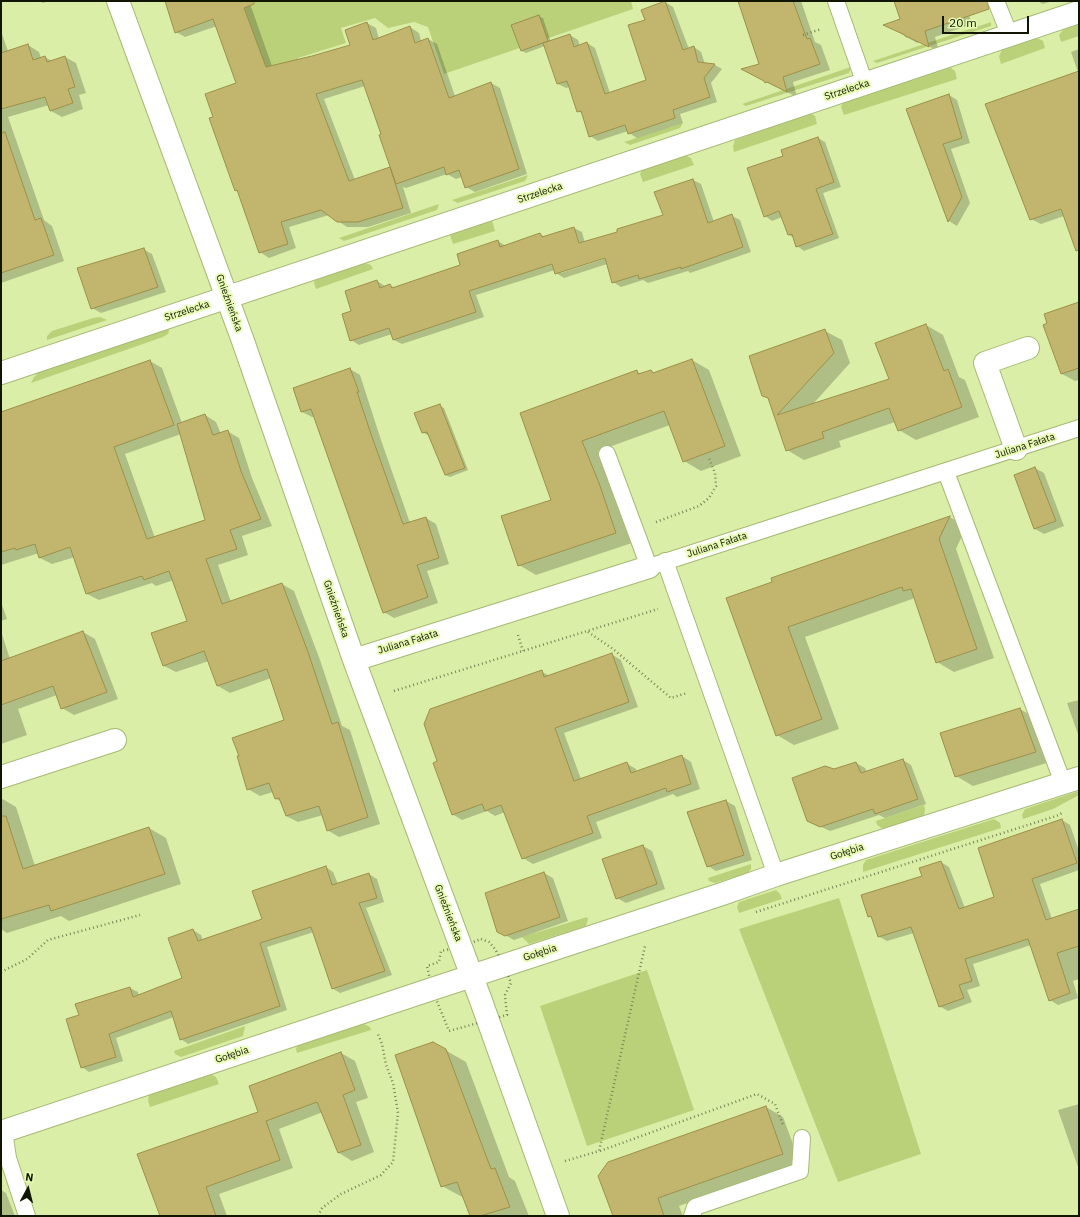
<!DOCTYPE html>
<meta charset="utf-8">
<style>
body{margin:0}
#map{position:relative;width:1080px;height:1217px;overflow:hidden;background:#dbeea7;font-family:"IBM Plex Sans",sans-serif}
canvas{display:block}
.frame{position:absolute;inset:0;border:2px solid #111600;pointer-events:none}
.north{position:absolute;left:8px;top:1169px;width:40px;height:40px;-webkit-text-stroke:3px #e8fbb4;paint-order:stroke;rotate:7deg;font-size:11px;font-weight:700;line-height:16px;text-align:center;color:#111600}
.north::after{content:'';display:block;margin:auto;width:14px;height:18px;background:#111600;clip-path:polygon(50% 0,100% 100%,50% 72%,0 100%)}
.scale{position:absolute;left:942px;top:16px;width:87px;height:18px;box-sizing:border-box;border:2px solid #111600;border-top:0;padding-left:5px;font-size:12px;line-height:14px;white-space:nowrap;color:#111600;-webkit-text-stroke:3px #e8fbb4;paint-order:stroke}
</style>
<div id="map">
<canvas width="1080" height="1217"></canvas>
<div class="frame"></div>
<div class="north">N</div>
<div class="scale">20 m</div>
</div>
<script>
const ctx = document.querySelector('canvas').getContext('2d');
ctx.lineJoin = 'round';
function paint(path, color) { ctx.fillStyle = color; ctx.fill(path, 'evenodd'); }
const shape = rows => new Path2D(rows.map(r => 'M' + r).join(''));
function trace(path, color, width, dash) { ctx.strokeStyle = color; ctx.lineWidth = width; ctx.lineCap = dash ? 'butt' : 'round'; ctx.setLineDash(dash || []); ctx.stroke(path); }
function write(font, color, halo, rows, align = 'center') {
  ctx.font = font + ' "IBM Plex Sans",sans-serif'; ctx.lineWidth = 4; ctx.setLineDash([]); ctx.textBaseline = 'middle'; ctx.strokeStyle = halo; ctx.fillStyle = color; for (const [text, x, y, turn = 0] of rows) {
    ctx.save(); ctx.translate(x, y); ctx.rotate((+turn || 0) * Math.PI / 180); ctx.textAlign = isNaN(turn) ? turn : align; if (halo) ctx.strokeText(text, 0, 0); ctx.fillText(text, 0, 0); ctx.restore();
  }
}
paint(shape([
 [242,1,631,1,633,9,444,74,428,27,414,22,388,28,375,18,341,28,346,43,298,58,312,102,330,131,292,145],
 [991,22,991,26,877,63,873,61],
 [1079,24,1079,36,1061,42,1059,35,1063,30],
 [1037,38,1043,41,1045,48,1001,64,999,56,1002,50],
 [851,67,849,73,746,106,742,104],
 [950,67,955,71,957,79,844,115,841,107,843,102],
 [810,113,815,116,817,124,734,152,733,146,735,140],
 [683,123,680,128,630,145,624,142],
 [685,155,691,158,694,165,643,182,640,174,642,170],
 [528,175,525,181,458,203,452,200],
 [439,204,437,210,344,241,339,238],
 [492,220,495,231,453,244,450,235],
 [365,263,371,265,373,269,316,289,314,283,316,278],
 [100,317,107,320,47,340,47,336,52,331,93,318],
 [168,328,169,331,168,334,163,337,31,383,34,377,39,372,44,369],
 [1079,791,1079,795,1053,809,1023,819,1022,815,1025,809],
 [924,805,925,809,924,816,883,829,877,825,876,821],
 [994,819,1000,823,1001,828,863,872,863,865,866,860],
 [751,864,751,869,748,873,715,883,709,881,708,878],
 [776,890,780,894,782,899,739,913,737,907,739,902],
 [839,898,921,1154,838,1182,739,929],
 [587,917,588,919,586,926,529,944,522,937],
 [647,970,694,1110,587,1146,540,1006],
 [364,1024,370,1027,371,1030,297,1053,296,1049,298,1044],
 [245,1026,243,1036,181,1057,175,1054,174,1051],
 [209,1073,216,1077,219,1084,150,1107,148,1101,149,1094]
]), '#bbd179');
paint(shape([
 [39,1,49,1,43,3],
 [166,1,249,1,272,66,312,57,352,45,367,23,376,28,379,39,410,27,419,33,421,41,428,39,437,44,455,96,491,83,500,88,527,174,475,192,466,187,462,177,456,179,447,174,406,188,403,187,411,213,368,227,347,227,329,215,289,227,296,248,269,258,260,252,239,192,236,190,215,118,237,84,217,26,185,37,176,32],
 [365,86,392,170,390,168,355,180,324,99],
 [739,1,801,1,815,42,821,45,830,70,793,82,797,97,766,82],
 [895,1,964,1,972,24,935,37,939,51,919,42,917,43,886,25,901,20],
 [1037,1,1052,1,1043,4],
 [665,2,673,7,689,49,694,47,701,52,705,64,715,65,722,69,711,83,717,102,680,114,683,123,637,138,629,133,628,131,598,141,590,136,583,114,578,111,570,87,566,88,558,84,545,46,526,53,522,51,538,16,543,18,551,42,570,35,578,40,580,46,587,43,595,48,610,93,648,81,646,20],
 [1,31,8,51,28,45,39,52,41,58,45,57,52,61,65,57,76,63,86,93,79,95,83,109,62,117,51,111,49,105,8,117,44,220,52,226,64,261,1,283],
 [1079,49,1079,221,1064,216,1041,224,1031,219,1078,72,1071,52],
 [949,95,957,100,970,143,951,149,970,203,957,226,949,221,922,151],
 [818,138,825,142,841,187,823,193,839,238,804,251,797,246,794,238,789,235,782,217,772,221,765,216,784,157],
 [693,180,701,184,714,222,732,216,740,220,751,252,690,273,688,271,648,283,643,280,621,287,613,282,607,264,564,278,556,273,555,270,476,295,484,317,402,344,394,340,392,334,359,345,351,340,353,311,377,281,385,286,390,285,395,288,461,265,498,241,506,246,540,234,545,237,574,228,582,232,585,243,618,233,664,216],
 [609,255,610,257,561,273,561,271],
 [143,249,152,254,166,292,101,313,92,308],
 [1079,304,1079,380,1075,381,1062,374],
 [926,325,943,335,959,377,965,380,979,417,916,440,899,430,895,422,839,441,841,447,804,460,787,450,769,399,763,395,825,331,842,340,850,363,813,404,890,380],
 [692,360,709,370,741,456,701,471,684,461,670,425,598,451,615,494,632,543,536,575,519,565,552,500,521,414,637,372,642,374,651,371,654,373],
 [150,361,162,368,182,423,205,415,216,422,221,434,227,431,239,438,252,478,272,526,242,536,248,555,218,565,231,602,282,584,294,591,320,660,342,726,350,730,380,824,339,837,327,830,323,815,298,822,286,816,282,802,276,799,273,792,260,796,248,789,286,720,271,678,230,693,218,686,209,661,176,672,164,666,188,621,174,580,156,586,152,583,99,600,87,594,75,557,52,564,40,558,39,553,1,565,1,410,5,412],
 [181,434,206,520,155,538,125,454],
 [350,369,360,375,381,440,410,523,426,518,436,524,449,564,427,571,438,603,394,618,384,612,315,417,312,417,302,412],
 [440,406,444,408,468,470,450,477,445,475,429,434,427,435,423,432],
 [1035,468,1044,473,1064,526,1044,534,1035,529,1015,476],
 [950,517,966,527,956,549,994,658,954,672,937,662,915,598,805,637,839,729,794,745,777,735,774,582,772,579],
 [1,602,7,619,1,621],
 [1,631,10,659,83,632,95,639,118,699,74,715,62,708,57,695,18,709,27,735,1,744],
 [611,654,621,660,638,707,564,733,581,779,626,763,636,769,637,772,682,756,691,762,700,789,677,797,673,794,596,822,602,838,533,864,523,858,505,812,495,816,487,811,462,820,452,814,438,762,542,672,550,676],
 [1079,700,1079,737,1067,703],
 [1020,709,1037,719,1053,761,973,786,956,776],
 [903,760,911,765,926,804,885,818,879,815,830,831,817,825,834,770,856,763,865,768,867,772],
 [1,798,16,807,35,866,149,828,166,838,181,884,69,921,61,916,7,933,1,929],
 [726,801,735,806,752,860,716,871,708,866],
 [1062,820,1070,825,1079,851,1079,870,1040,884,1052,919,1079,910,1079,979,1073,981,1078,998,1058,1005,1050,1000,1031,945,973,964,980,986,967,990,972,1002,948,1011,939,1006,914,933,887,941,878,936,873,919,869,916,923,877,941,862,949,867,965,908,996,897],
 [643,846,652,851,665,889,626,903,617,898],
 [326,867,333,872,338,884,369,874,377,879,384,902,366,908,392,975,340,993,332,988,314,932,267,947,287,1010,188,1044,181,1039,174,1017,116,1038,123,1061,89,1072,82,1067,80,1015,130,988,138,992,139,996,183,979,193,930,201,935,203,941,263,920],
 [544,873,553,878,568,921,514,940,498,931],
 [445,1050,466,1062,509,1177,515,1181,529,1216,471,1216,464,1198,442,1186],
 [341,1053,355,1061,368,1098,356,1102,374,1152,352,1161,339,1153,323,1112,279,1129,293,1168,219,1194,227,1216,161,1216,259,1112],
 [1079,1104,1079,1170,1058,1110],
 [766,1107,783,1117,800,1163,679,1206,683,1216,614,1216],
 [1,1190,6,1193,15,1216,1,1216]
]), '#0003');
const building = shape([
 [165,1,254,1,254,4,244,8,266,67,312,56,350,45,345,30,367,22,373,40,410,26,415,43,428,38,449,98,491,82,519,169,465,188,459,170,446,175,444,167,396,184,379,135,381,134,362,80,316,94,349,181,390,167,403,208,358,222,337,222,321,210,281,222,288,244,259,253,237,190,235,191,209,118,213,117,205,94,236,83,213,19,175,33,165,1],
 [665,1,683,50,694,46,698,62,715,64,704,78,710,97,673,110,675,118,628,134,625,125,589,137,581,111,577,112,567,81,557,84,543,43,570,34,574,47,587,42,605,94,646,80,628,25,645,20,641,10,665,1],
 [738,1,793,1,807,39,810,38,820,64,783,77,787,92,767,82,765,83,764,81,741,69,759,64,738,1],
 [894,1,987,1,989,9,925,31,929,47,908,37,906,37,905,35,883,25,900,19,894,1],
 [539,15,548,41,521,51,511,25,539,15],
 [28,44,33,60,45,56,47,62,65,56,75,87,68,89,73,103,50,111,45,97,1,109,1,53,28,44],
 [1079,71,1079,250,1076,251,1061,209,1030,220,985,104,1079,71],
 [949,94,962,138,943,144,962,197,948,222,906,109,949,94],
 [5,132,35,220,41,218,54,255,1,273,1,133,5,132],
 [818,137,834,182,816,189,833,234,796,247,792,234,788,235,779,211,764,217,747,168,783,156,781,150,818,137],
 [693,179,708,223,732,214,743,247,681,269,681,267,639,279,638,275,612,283,605,258,555,274,552,264,469,291,476,312,393,340,389,328,350,341,342,314,351,311,345,291,377,280,380,288,390,284,392,288,460,265,457,254,498,240,500,247,540,233,542,237,574,227,579,243,617,232,617,229,663,215,654,192,693,179],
 [144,248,158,287,91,309,77,268,144,248],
 [1079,302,1079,368,1061,374,1043,325,1047,323,1044,314,1079,302],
 [926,324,944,371,948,369,962,407,898,431,889,408,822,432,824,438,786,451,768,398,762,396,749,356,825,329,834,353,777,415,889,379,875,343,926,324],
 [692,359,725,446,683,462,664,411,582,441,599,483,616,533,518,566,501,516,551,500,520,413,637,370,638,374,651,370,653,373,692,359],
 [150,360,174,425,114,447,147,539,205,520,177,424,205,414,213,435,228,430,241,471,261,519,230,530,237,549,206,559,222,604,282,583,308,652,332,724,338,722,368,817,327,831,319,806,286,816,279,798,275,799,269,783,247,790,237,756,239,756,232,738,284,720,267,669,217,686,204,651,163,666,151,633,187,621,169,571,144,580,142,576,86,594,70,547,39,558,35,544,16,550,15,548,1,552,1,412,150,360],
 [350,368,359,392,357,392,371,434,403,524,426,517,439,558,417,565,428,597,383,613,311,409,301,412,293,388,350,368],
 [440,404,465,468,445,475,427,432,422,433,414,413,440,404],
 [1035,467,1056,521,1034,529,1014,475,1035,467],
 [950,516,939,539,977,649,936,663,911,589,903,591,902,587,788,627,822,719,776,736,726,598,772,582,771,578,950,516],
 [83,631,107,692,61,709,53,686,1,705,1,661,83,631],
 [612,653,629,702,555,728,574,781,627,762,631,773,682,755,691,784,667,792,666,788,587,816,593,833,522,859,501,805,485,811,482,804,452,815,433,763,437,761,424,724,430,709,542,670,544,677,612,653],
 [1020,708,1036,752,955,777,940,733,1020,708],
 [903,759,918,799,875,814,873,809,820,827,807,821,792,778,825,766,834,769,856,762,861,773,903,759],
 [726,800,744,855,707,867,687,812,726,800],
 [1,816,6,816,23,869,149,827,165,874,51,911,49,905,1,919,1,816],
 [1062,819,1077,863,1032,879,1046,920,1079,909,1079,946,1057,953,1070,993,1049,1001,1028,939,965,959,972,981,959,985,964,998,939,1007,911,927,878,937,871,916,868,917,861,895,922,876,919,868,941,861,959,909,994,897,978,848,1062,819],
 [643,845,657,884,616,899,602,859,643,845],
 [326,866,332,885,369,873,377,898,359,903,385,971,332,989,311,927,260,943,280,1006,180,1040,171,1011,109,1034,116,1057,81,1068,66,1019,79,1015,75,1004,130,987,133,997,182,978,168,938,193,929,198,941,262,919,252,891,326,866],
 [544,872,560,917,505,936,497,932,485,893,544,872],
 [433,1042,446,1049,491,1169,495,1168,510,1207,480,1216,470,1216,457,1182,441,1187,395,1055,433,1042],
 [341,1052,355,1090,343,1095,361,1145,338,1153,317,1102,266,1121,280,1160,206,1187,216,1216,160,1216,137,1154,258,1112,249,1086,341,1052],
 [766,1106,783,1154,658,1198,664,1216,613,1216,598,1176,608,1162,766,1106]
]);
paint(building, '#c2b66f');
trace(building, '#9b9049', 1);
const lane = shape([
 [836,1,865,84],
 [996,1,1010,36],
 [607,454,649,567,1079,428],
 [946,472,1063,783],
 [665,561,776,875],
 [4,1131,8,1158,27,1216],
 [692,1216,695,1207,800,1171,802,1138]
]);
const street = shape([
 [118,1,243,341,354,660,480,998,558,1216],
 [1,373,1079,12],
 [1016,449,985,363,1028,348],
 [354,660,649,567],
 [1,777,115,740],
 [1,1132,432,989,722,894,776,875,1079,778]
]);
trace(lane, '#a7b975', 18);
trace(street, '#a7b975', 24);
trace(shape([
 [803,35,821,29],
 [656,522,699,506,709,498,716,486,715,473,709,458],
 [588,632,613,649,671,698,687,693],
 [518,635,523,651],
 [394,691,658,609],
 [756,912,1059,815,1063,812],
 [1,920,2,919],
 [481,939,489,942,495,949,504,965,511,983,505,995,507,1015,449,1031,432,989,427,966,439,962,441,951,461,947,481,939],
 [1,972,27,959,48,940,140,915],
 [600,1151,757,1094,775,1104,783,1125],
 [565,1161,599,1151,645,946],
 [318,1216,322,1208,341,1194,381,1175,393,1162,398,1113,393,1083,386,1065,382,1044,378,1034]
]), '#788455', 2.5, [1, 3]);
trace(lane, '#fff', 16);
trace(street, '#fff', 22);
write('10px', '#111600', '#e8fbb4', [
 ["Strzelecka",847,90,-18],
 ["Strzelecka",540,193,-18],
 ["Gnieźnieńska",229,303,70],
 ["Strzelecka",187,311,-18],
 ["Juliana Fałata",1025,446,-18],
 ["Juliana Fałata",717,545,-18],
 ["Gnieźnieńska",336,609,71],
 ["Juliana Fałata",408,642,-17],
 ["Gołębia",847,852,-18],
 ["Gnieźnieńska",448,913,69],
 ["Gołębia",540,953,-18],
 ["Gołębia",232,1055,-18]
]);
</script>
